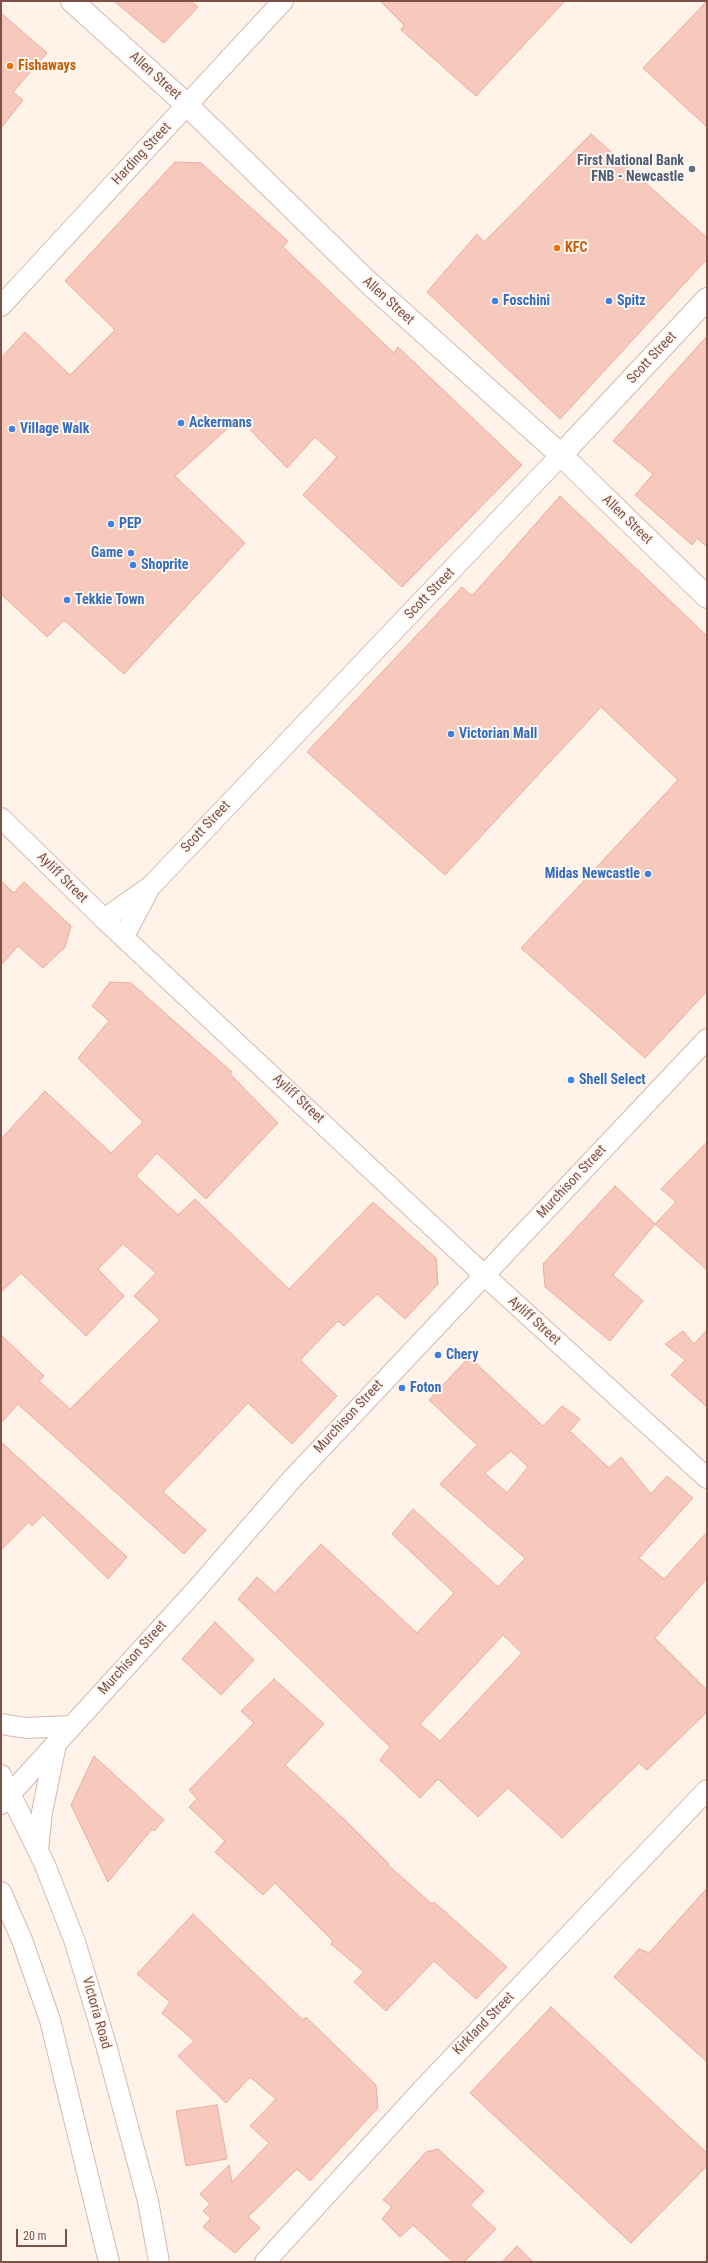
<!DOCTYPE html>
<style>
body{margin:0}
#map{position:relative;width:708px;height:2263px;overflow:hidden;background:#fff2e8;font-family:"Roboto Condensed",sans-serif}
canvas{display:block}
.frame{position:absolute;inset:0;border:2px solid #7d5148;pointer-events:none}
.scale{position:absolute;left:16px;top:2229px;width:51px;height:18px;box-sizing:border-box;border:2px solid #7d5148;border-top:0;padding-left:5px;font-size:12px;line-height:14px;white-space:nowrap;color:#7d5148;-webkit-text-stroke:3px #fff7f1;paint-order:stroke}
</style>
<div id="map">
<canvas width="708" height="2263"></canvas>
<div class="frame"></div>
<div class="scale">20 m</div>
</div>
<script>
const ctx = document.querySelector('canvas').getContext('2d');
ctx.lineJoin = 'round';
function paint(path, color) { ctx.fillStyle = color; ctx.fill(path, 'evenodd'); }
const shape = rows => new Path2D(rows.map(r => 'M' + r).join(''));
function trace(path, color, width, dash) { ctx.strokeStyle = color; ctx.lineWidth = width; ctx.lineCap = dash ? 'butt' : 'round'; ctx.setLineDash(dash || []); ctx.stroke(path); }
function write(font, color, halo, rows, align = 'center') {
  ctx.font = font + ' "Roboto Condensed",sans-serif'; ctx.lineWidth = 4; ctx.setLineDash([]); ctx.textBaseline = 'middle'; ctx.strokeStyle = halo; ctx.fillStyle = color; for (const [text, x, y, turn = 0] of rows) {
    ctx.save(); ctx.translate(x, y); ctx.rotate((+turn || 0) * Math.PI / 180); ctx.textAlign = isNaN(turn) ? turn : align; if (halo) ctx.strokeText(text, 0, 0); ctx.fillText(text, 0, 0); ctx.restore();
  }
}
const building = shape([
 [114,1,190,1,198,7,164,43,114,1],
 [380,1,565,1,476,96,401,30,404,25,380,1],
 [707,1,707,127,643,68,707,1],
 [1,13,47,53,13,92,23,100,1,128,1,13],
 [591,134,707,238,707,259,560,419,427,292,477,234,484,242,591,134],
 [175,162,201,163,288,241,283,247,394,353,398,347,522,465,402,587,303,495,337,457,315,437,287,468,239,418,175,476,245,543,124,674,64,620,47,637,1,594,1,358,25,332,70,375,115,330,65,281,175,162],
 [707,336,707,547,697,538,692,545,635,495,653,474,613,441,707,336],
 [560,496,707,636,707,991,645,1058,521,948,678,780,601,707,445,875,307,752,462,587,472,596,560,496],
 [1,881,14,893,24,882,71,926,65,947,43,968,18,946,1,965,1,881],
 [110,982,131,983,232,1072,230,1074,278,1123,206,1199,157,1153,136,1176,178,1215,195,1199,289,1289,373,1202,436,1258,438,1284,405,1319,377,1294,344,1326,338,1321,300,1360,337,1396,292,1444,248,1403,163,1492,206,1530,184,1554,18,1404,1,1423,1,1335,44,1376,39,1381,70,1409,160,1320,134,1296,156,1273,123,1244,98,1269,124,1296,86,1336,21,1273,1,1292,1,1139,45,1091,111,1153,143,1122,78,1058,109,1021,92,1006,110,982],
 [707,1142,707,1270,655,1224,676,1202,661,1189,707,1142],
 [615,1186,655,1224,613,1275,643,1301,610,1341,545,1287,543,1264,615,1186],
 [707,1330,707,1407,671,1375,685,1360,665,1344,683,1331,694,1344,707,1330],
 [469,1357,543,1426,562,1406,580,1419,570,1431,609,1468,621,1457,651,1494,667,1476,693,1498,639,1558,664,1579,707,1532,707,1578,655,1638,707,1690,707,1712,647,1770,639,1763,562,1838,508,1788,478,1817,438,1779,420,1798,380,1760,390,1747,238,1599,257,1577,275,1593,321,1544,417,1633,454,1593,392,1534,413,1509,498,1587,525,1558,440,1484,477,1445,429,1400,469,1357],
 [511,1451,528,1467,507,1493,485,1473,511,1451],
 [503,1635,522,1653,440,1741,420,1724,503,1635],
 [1,1442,127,1557,108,1579,43,1515,32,1526,29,1522,1,1550,1,1442],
 [215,1622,254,1660,221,1695,182,1659,215,1622],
 [274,1679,324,1724,285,1765,345,1820,389,1864,388,1865,432,1904,434,1902,507,1967,476,1999,434,1961,386,2011,354,1982,364,1972,331,1944,333,1941,275,1883,263,1895,215,1852,225,1841,189,1807,197,1799,189,1790,254,1723,241,1711,274,1679],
 [94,1756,164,1820,154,1831,152,1829,108,1882,71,1805,94,1756],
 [707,1888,707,2062,614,1977,639,1949,649,1953,707,1888],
 [193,1914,303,2020,306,2017,376,2085,378,2108,310,2181,297,2169,248,2217,260,2228,235,2253,203,2227,211,2218,203,2211,210,2204,200,2194,229,2165,232,2182,269,2143,250,2126,276,2099,250,2077,226,2103,178,2056,194,2041,162,2013,170,2002,137,1974,193,1914],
 [551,2007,707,2153,707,2166,631,2243,470,2093,551,2007],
 [217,2105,227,2159,186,2166,176,2111,217,2105],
 [438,2149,484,2191,470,2205,496,2229,464,2262,453,2262,413,2225,400,2237,382,2219,392,2207,383,2200,426,2152,438,2149],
 [517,2246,533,2262,502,2262,517,2246]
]);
paint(building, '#f7c9bc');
trace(building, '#ecab9b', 1);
const minor = shape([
 [1,306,283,1],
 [1,818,104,919,484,1275,707,1478],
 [104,919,151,886,561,455],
 [124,936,149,889],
 [1,1724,26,1728,71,1726],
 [1,1775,45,1865,75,1942,106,2045,148,2201,159,2262],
 [1,1804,195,1591,293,1478,707,1039],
 [38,1849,42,1812,56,1744],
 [1,1892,22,1940,50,2020,109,2262],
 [265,2262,423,2089,707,1790]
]);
const tertiary = shape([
 [72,1,187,105,370,284,561,455,707,597],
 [561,455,707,299]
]);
trace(minor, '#d5b8ae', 22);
trace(tertiary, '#d5b8ae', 24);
trace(minor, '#fff', 20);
trace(tertiary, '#fff', 22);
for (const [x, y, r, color] of [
 [10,66,4,"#e8710a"],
 [692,169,4,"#5c6f8a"],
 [557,248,4,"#e8710a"],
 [495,301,4,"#3f7fe0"],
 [609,301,4,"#3f7fe0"],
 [181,423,4,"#3f7fe0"],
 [12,429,4,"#3f7fe0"],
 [111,524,4,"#3f7fe0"],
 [131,553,4,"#3f7fe0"],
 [133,565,4,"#3f7fe0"],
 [67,600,4,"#3f7fe0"],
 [451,734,4,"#3f7fe0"],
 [648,874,4,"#3f7fe0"],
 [571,1080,4,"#3f7fe0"],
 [438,1355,4,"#3f7fe0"],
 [402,1388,4,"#3f7fe0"]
]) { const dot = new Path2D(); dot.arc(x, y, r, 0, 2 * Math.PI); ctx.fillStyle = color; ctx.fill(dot); trace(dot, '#fff7f1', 1.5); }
write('bold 14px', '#c56008', '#fff7f1', [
 ["Fishaways",18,66],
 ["KFC",565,248]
], 'left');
write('14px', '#7d5148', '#fff7f1', [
 ["Allen Street",155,76,42],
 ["Harding Street",142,154,-47],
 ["Allen Street",388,301,42],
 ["Scott Street",652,358,-47],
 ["Allen Street",627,520,44],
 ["Scott Street",430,594,-46],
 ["Scott Street",206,827,-47],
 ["Ayliff Street",62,878,45],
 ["Ayliff Street",298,1099,43],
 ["Murchison Street",572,1182,-47],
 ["Ayliff Street",534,1321,42],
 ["Murchison Street",349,1417,-47],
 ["Murchison Street",133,1658,-48],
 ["Victoria Road",96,2013,74],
 ["Kirkland Street",484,2024,-46]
]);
write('bold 14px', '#4e5e75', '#fff7f1', [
 ["First National Bank",684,161],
 ["FNB - Newcastle",684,177]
], 'right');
write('bold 14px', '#366cbe', '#fff7f1', [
 ["Foschini",503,301],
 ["Spitz",617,301],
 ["Ackermans",189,423],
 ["Village Walk",20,429],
 ["PEP",119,524],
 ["Game",123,553,"right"],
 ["Shoprite",141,565],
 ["Tekkie Town",75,600],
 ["Victorian Mall",459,734],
 ["Midas Newcastle",640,874,"right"],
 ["Shell Select",579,1080],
 ["Chery",446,1355],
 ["Foton",410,1388]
], 'left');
</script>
